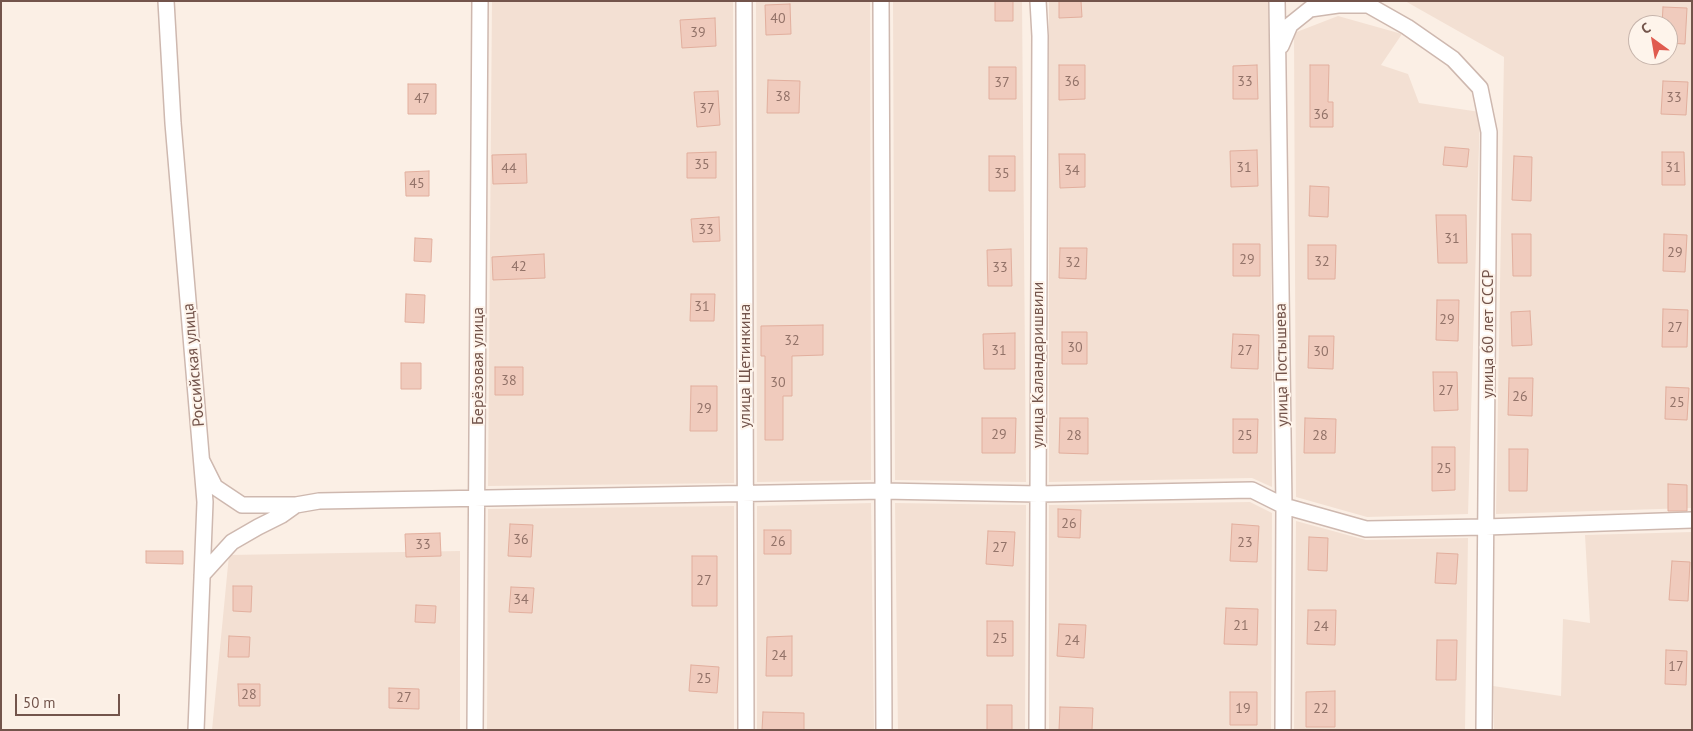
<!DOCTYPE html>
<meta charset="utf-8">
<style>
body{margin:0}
#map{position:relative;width:1693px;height:731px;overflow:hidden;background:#fbefe5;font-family:"PT Sans",sans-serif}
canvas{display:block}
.frame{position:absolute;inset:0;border:2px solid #73544b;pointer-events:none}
.north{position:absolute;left:1628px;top:15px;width:50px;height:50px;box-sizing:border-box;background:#fef4eb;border:1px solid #c6b4ab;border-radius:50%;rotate:328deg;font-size:14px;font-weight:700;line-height:20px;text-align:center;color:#73544b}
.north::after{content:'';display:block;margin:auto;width:18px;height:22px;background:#e05b4f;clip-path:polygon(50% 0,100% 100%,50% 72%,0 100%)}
.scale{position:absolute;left:15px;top:694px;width:105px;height:22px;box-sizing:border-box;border:2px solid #73544b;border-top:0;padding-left:6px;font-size:15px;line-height:18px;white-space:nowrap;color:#73544b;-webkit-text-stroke:4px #fef4eb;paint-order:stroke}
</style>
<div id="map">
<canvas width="1693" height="731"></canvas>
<div class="frame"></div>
<div class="north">С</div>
<div class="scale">50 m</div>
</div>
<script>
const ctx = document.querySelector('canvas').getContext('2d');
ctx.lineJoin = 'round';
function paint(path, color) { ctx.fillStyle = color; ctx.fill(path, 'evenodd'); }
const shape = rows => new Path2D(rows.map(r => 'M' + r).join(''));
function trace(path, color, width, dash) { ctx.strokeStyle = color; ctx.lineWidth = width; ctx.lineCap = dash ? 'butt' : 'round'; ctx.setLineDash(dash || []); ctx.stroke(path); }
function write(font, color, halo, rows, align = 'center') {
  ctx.font = font + ' "PT Sans",sans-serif'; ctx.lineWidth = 4; ctx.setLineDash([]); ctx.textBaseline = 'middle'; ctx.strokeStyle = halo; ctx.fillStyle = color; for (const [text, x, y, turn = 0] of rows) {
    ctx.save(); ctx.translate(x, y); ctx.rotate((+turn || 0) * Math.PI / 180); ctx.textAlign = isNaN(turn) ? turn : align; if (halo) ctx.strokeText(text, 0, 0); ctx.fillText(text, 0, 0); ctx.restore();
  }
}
paint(shape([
 [492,1,733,1,734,483,488,486],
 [756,1,870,1,871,480,757,482],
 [893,1,1022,1,1026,482,895,480],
 [1049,1,1271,1,1272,487,1252,478,1049,482],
 [1405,1,1692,1,1692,508,1496,514,1504,57],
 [1638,25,1668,25,1668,55,1638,55],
 [1338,16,1402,34,1381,65,1408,74,1419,103,1480,112,1468,514,1367,517,1296,497,1294,33],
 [1250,502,1272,513,1271,730,1049,730,1049,505],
 [871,503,874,730,757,730,757,506],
 [895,503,1026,505,1025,730,898,730],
 [734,506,734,730,487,730,488,509],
 [1296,521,1366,540,1468,538,1465,730,1294,730],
 [1692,532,1692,730,1494,730,1493,686,1561,696,1563,619,1590,623,1585,535],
 [460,551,460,730,212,730,229,555]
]), '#f3e0d3');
const building = shape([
 [995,1,1013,1,1013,21,995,21,995,1],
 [1059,1,1081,1,1082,17,1059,18,1059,1],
 [790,4,791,34,766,35,765,5,790,4],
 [1663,7,1687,8,1685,44,1668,43,1668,25,1662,25,1663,7],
 [715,18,716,46,682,48,680,20,715,18],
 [1059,65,1085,65,1085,99,1059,100,1059,65],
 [1257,65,1258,99,1233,99,1233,66,1257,65],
 [1310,65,1329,65,1328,102,1333,102,1333,127,1310,127,1310,65],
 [989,67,1016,67,1016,99,989,99,989,67],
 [768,80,800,81,799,113,767,113,768,80],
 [1663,81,1688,82,1686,115,1661,114,1663,81],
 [408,84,436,84,436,114,408,114,408,84],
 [718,91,720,125,697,127,694,92,718,91],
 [1445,147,1469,149,1467,167,1443,165,1445,147],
 [1257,150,1258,186,1231,187,1230,151,1257,150],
 [716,152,716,178,687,178,687,153,716,152],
 [1662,152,1684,152,1685,185,1662,185,1662,152],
 [526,154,527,183,493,184,492,155,526,154],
 [1059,154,1085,154,1085,187,1060,188,1059,154],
 [989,156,1015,156,1015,191,989,191,989,156],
 [1514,156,1532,157,1531,201,1512,200,1514,156],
 [429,171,429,196,406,196,405,172,429,171],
 [1310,186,1329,187,1328,217,1309,216,1310,186],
 [1436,215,1466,215,1467,263,1438,263,1436,215],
 [719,217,720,241,693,242,691,219,719,217],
 [1512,234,1531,234,1531,276,1513,276,1512,234],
 [1664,234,1687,235,1685,272,1663,271,1664,234],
 [415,238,432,239,431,262,414,261,415,238],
 [1233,244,1260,244,1260,276,1233,276,1233,244],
 [1308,245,1336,245,1335,279,1308,279,1308,245],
 [1060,248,1087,248,1086,279,1059,278,1060,248],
 [1011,249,1012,286,988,286,987,250,1011,249],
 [544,254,545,278,493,280,492,257,544,254],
 [406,294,425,295,424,323,405,322,406,294],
 [691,294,715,294,714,321,690,321,691,294],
 [1437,300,1459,300,1458,341,1436,340,1437,300],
 [1663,309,1688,310,1687,347,1662,347,1663,309],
 [1530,311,1532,345,1512,346,1511,312,1530,311],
 [823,325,823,355,792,356,792,396,783,396,783,440,765,440,765,356,761,356,761,326,823,325],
 [1062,332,1087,332,1087,364,1062,364,1062,332],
 [1015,333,1015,369,984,369,983,334,1015,333],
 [1233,334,1259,335,1258,369,1231,368,1233,334],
 [1309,336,1334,336,1333,369,1308,368,1309,336],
 [401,363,421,363,421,389,401,389,401,363],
 [495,367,523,367,523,395,495,395,495,367],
 [1433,372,1457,372,1458,410,1434,411,1433,372],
 [1509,378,1533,378,1532,416,1508,415,1509,378],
 [691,386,717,386,717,431,690,431,691,386],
 [1666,387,1689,388,1687,420,1665,419,1666,387],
 [982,418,1016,418,1015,453,982,453,982,418],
 [1060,418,1088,418,1088,454,1059,453,1060,418],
 [1305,418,1336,419,1335,453,1304,453,1305,418],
 [1233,419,1258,419,1257,453,1233,453,1233,419],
 [1432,447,1455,447,1455,490,1432,491,1432,447],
 [1509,449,1528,449,1527,491,1509,491,1509,449],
 [1668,484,1687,485,1687,511,1668,511,1668,484],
 [1058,509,1081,510,1080,538,1058,537,1058,509],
 [510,524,533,525,531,557,508,556,510,524],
 [1232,524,1259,526,1257,562,1230,561,1232,524],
 [764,530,791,530,791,554,764,554,764,530],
 [988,531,1015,532,1013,566,986,564,988,531],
 [440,533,441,556,406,557,405,534,440,533],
 [1309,537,1328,538,1327,571,1308,570,1309,537],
 [146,551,183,551,183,564,146,563,146,551],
 [1437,553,1458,554,1456,584,1435,583,1437,553],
 [692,556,717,556,717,606,692,606,692,556],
 [1672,561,1690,562,1688,601,1669,600,1672,561],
 [233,586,252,586,251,612,233,611,233,586],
 [511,587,534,588,532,613,509,612,511,587],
 [416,605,436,606,435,623,415,622,416,605],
 [1226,608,1258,609,1257,645,1224,644,1226,608],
 [1308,610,1336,610,1335,645,1307,644,1308,610],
 [987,621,1013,621,1013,656,987,656,987,621],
 [1059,624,1086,625,1084,658,1057,656,1059,624],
 [229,636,250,637,249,657,228,657,229,636],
 [792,636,792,676,766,676,767,637,792,636],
 [1437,640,1457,640,1456,680,1436,680,1437,640],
 [1666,650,1687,651,1686,685,1665,684,1666,650],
 [691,665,719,667,717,693,689,691,691,665],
 [238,684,260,684,260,706,239,706,238,684],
 [389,688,419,689,419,709,389,708,389,688],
 [1335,691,1335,727,1306,727,1306,692,1335,691],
 [1230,692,1257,692,1257,725,1230,725,1230,692],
 [987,705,1012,705,1012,730,987,730,987,705],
 [1060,707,1093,708,1092,730,1059,730,1060,707],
 [763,712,804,713,804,730,762,730,763,712]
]);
paint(building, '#f0cbbd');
trace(building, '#e2af9e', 1);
const minor = shape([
 [166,1,173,123,205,502,196,730],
 [744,1,746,730],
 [881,1,884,730],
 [1277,1,1284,506,1283,730],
 [1361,1,1407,27,1453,59,1480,88,1489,132,1484,730],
 [1281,46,1290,25,1310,9,1338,5,1368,5],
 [202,461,215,487,242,505,296,505,319,501,883,491,1038,494,1252,490,1284,506,1366,529,1486,527,1692,520],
 [202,575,232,542,258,527,282,515,296,505],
 [475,730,480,1],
 [1037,730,1040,36,1038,1]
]);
trace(minor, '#ceb8af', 18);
trace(minor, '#fff', 15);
write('14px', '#927268', null, [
 ["40",778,19],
 ["39",698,33],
 ["36",1072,82],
 ["33",1245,82],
 ["37",1002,83],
 ["38",783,97],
 ["33",1674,98],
 ["47",422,99],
 ["37",707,109],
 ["36",1321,115],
 ["35",702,165],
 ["31",1244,168],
 ["31",1673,168],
 ["44",509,169],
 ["34",1072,171],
 ["35",1002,174],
 ["45",417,184],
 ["33",706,230],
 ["31",1452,239],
 ["29",1675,253],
 ["29",1247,260],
 ["32",1322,262],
 ["32",1073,263],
 ["42",519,267],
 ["33",1000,268],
 ["31",702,307],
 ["29",1447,320],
 ["27",1675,328],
 ["32",792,341],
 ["30",1075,348],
 ["31",999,351],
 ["27",1245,351],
 ["30",1321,352],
 ["38",509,381],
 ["30",778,383],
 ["27",1446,391],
 ["26",1520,397],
 ["25",1677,403],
 ["29",704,409],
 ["29",999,435],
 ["28",1074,436],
 ["25",1245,436],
 ["28",1320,436],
 ["25",1444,469],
 ["26",1069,524],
 ["36",521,540],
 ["26",778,542],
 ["23",1245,543],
 ["33",423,545],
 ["27",1000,548],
 ["27",704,581],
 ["34",521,600],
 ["21",1241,626],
 ["24",1321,627],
 ["25",1000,639],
 ["24",1072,641],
 ["24",779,656],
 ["17",1676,667],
 ["25",704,679],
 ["28",249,695],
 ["27",404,698],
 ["19",1243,709],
 ["22",1321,709]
]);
write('16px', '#73544b', '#fef4eb', [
 ["улица 60 лет СССР",1488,334,-90],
 ["Российская улица",194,365,-95],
 ["улица Каландаришвили",1038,365,-90],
 ["улица Постышева",1282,365,-91],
 ["Берёзовая улица",478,366,-90],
 ["улица Щетинкина",745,366,-90]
]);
</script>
